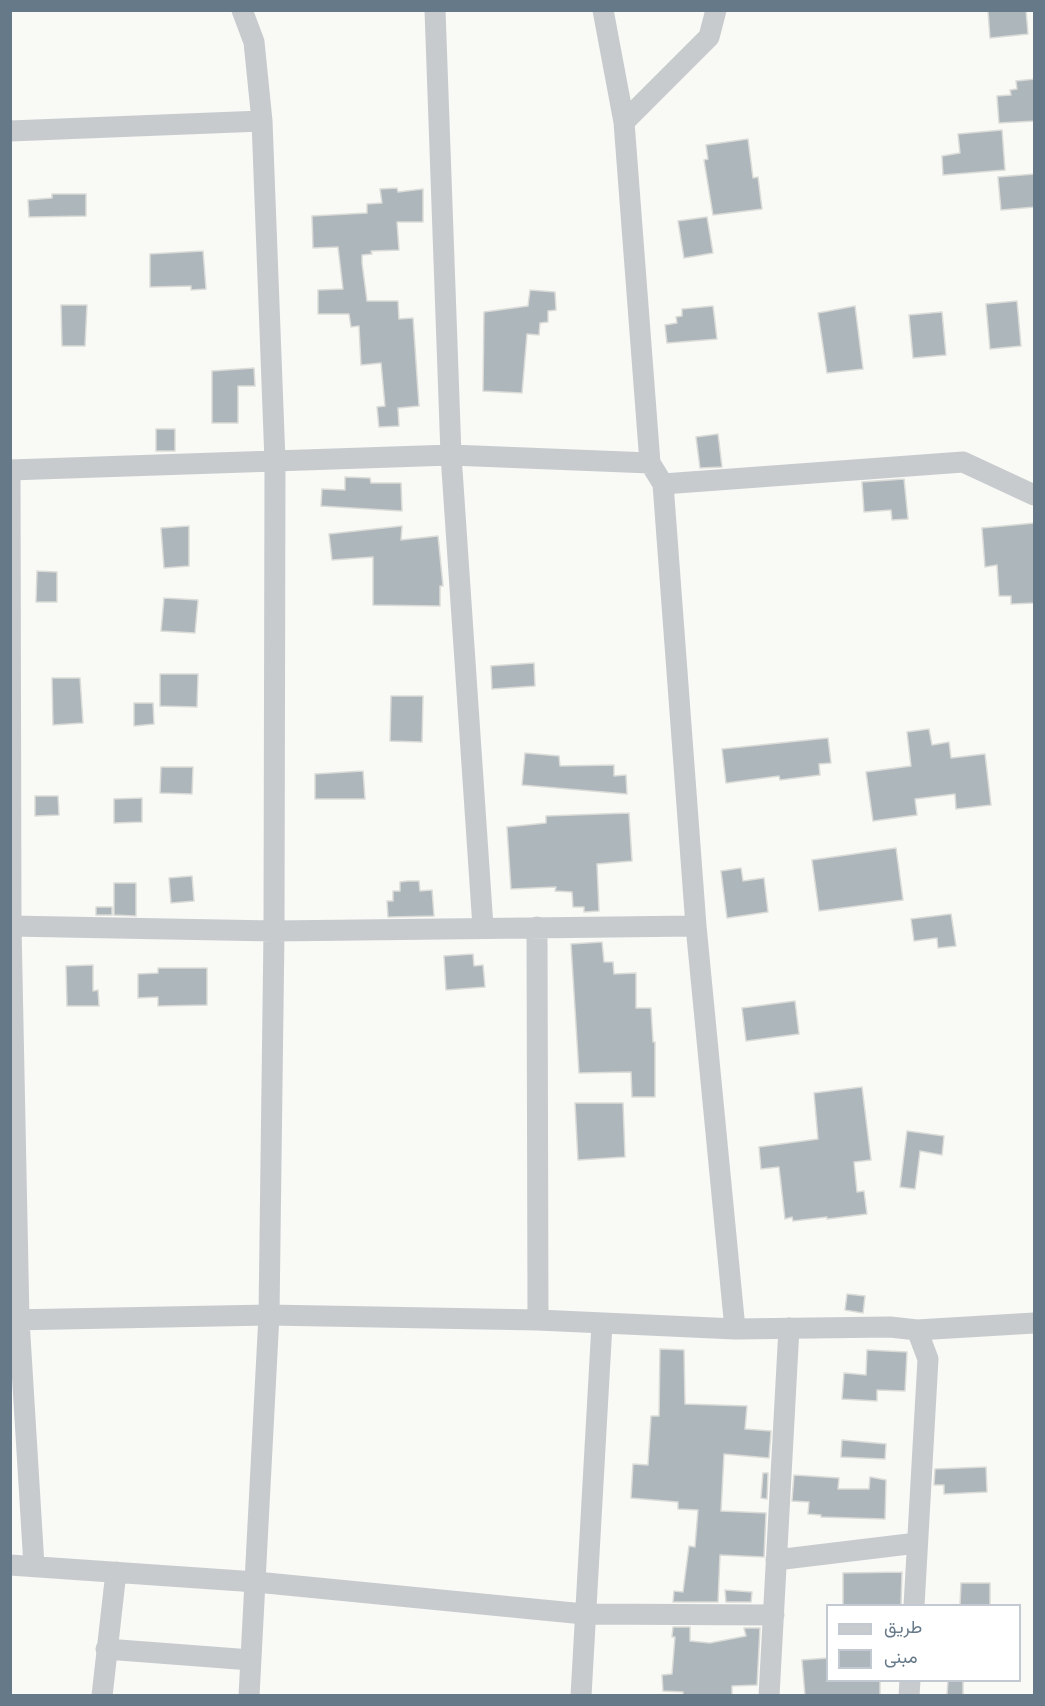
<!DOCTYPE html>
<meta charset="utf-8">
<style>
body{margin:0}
#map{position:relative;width:1045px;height:1706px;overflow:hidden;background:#f9f9f6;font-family:"Golos Text",Vazirmatn,sans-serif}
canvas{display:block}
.frame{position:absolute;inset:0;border:12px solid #667989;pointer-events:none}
.legend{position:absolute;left:826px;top:1604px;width:195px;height:78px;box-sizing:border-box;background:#fff;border:2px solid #c2c9d0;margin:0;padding:8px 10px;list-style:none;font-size:18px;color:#667989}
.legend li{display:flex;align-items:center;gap:12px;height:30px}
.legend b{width:30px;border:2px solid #c2c9d0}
</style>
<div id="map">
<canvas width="1045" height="1706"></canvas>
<div class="frame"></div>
<ul class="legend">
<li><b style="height:8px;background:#c7cbce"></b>طريق</li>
<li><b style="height:16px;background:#adb6bb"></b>مبنى</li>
</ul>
</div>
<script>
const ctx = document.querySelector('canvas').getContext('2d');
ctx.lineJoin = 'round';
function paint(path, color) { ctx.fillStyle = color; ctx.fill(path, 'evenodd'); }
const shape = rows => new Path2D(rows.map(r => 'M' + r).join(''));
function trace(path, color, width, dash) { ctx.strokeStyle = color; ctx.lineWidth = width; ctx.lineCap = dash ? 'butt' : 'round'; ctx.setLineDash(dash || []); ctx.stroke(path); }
const building = shape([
 [1026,10,1028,34,990,38,988,11,1026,10],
 [1035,79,1035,121,999,123,997,96,1011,95,1010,90,1017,89,1016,81,1035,79],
 [1002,130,1005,170,943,175,942,156,960,153,958,134,1002,130],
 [748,139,753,178,758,177,762,209,713,215,704,160,708,159,706,145,748,139],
 [1035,174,1035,207,1001,210,998,177,1035,174],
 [397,188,398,192,423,189,423,222,397,222,399,250,371,251,372,254,362,255,362,263,367,301,398,301,399,319,413,318,419,406,398,408,399,426,379,427,377,407,385,406,381,363,361,365,359,326,351,327,349,314,318,314,318,290,343,289,338,247,313,248,312,216,367,213,367,204,382,203,380,189,397,188],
 [52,194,86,194,86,216,29,217,28,200,52,198,52,194],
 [707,217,713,253,684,258,678,221,707,217],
 [203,251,206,289,191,290,191,286,150,287,150,254,203,251],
 [530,290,555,292,556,310,548,311,548,322,540,323,539,335,527,334,522,393,483,391,484,312,528,306,530,290],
 [1017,301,1021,346,990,349,986,304,1017,301],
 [61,305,87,305,85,346,62,346,61,305],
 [713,306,717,339,667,343,665,325,677,323,676,317,682,316,682,309,713,306],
 [855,306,863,369,827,373,818,313,855,306],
 [942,312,946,355,913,358,909,315,942,312],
 [254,368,255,386,238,386,238,423,212,423,212,371,254,368],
 [156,429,175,429,175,451,156,451,156,429],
 [718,434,722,467,700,468,696,437,718,434],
 [345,477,370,478,371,483,401,483,402,511,321,506,322,489,345,490,345,477],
 [904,479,908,519,892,520,891,510,864,512,862,482,904,479],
 [1035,523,1035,603,1011,604,1011,596,999,596,997,565,985,567,982,528,1035,523],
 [189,526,189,566,164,568,161,528,189,526],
 [402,526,401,540,438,536,443,586,440,586,440,606,373,605,373,557,332,560,329,534,402,526],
 [37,571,57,572,57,602,36,602,37,571],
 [164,598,198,600,195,633,161,631,164,598],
 [534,663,535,686,492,689,491,666,534,663],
 [160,674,198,674,197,707,160,706,160,674],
 [52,678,80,678,83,723,53,725,52,678],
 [391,696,423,696,422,742,390,741,391,696],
 [134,703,153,703,154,724,134,726,134,703],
 [929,729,932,745,949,742,951,758,985,754,991,805,956,809,955,794,915,799,917,815,873,821,866,772,911,766,907,732,929,729],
 [828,738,831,763,819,764,820,775,780,780,779,776,726,783,722,749,828,738],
 [525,753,559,756,560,766,614,765,614,776,626,775,627,794,522,785,525,753],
 [161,767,193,767,192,794,160,793,161,767],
 [363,771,365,799,315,799,315,774,363,771],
 [35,796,58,796,59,815,35,816,35,796],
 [142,798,142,822,114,823,114,799,142,798],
 [629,813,632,861,597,864,599,911,584,912,584,907,573,907,572,892,555,891,556,887,511,889,507,827,546,823,546,816,629,813],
 [896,848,903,900,819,911,812,860,896,848],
 [741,868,743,881,764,878,768,912,727,918,721,871,741,868],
 [192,876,194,901,171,903,169,878,192,876],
 [408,881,419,881,420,891,432,890,434,916,388,917,387,901,393,901,393,891,400,891,400,882,408,881],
 [114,883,136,883,136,916,114,915,114,883],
 [96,907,112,907,112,915,96,915,96,907],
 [951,914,956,946,938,948,937,938,914,941,911,919,951,914],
 [602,942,604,962,613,962,614,974,636,973,636,1008,651,1008,653,1042,655,1042,655,1097,632,1097,631,1072,579,1073,571,944,602,942],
 [473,954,474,966,483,965,485,987,446,990,444,956,473,954],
 [93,965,93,991,98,990,99,1006,67,1006,66,966,93,965],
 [158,968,207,968,207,1005,158,1006,158,997,138,998,138,974,158,973,158,968],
 [795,1001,799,1034,746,1041,742,1008,795,1001],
 [862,1087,871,1160,854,1162,857,1192,864,1191,867,1214,827,1219,827,1217,793,1221,792,1217,785,1219,779,1167,761,1169,759,1147,818,1139,814,1093,862,1087],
 [575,1103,623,1103,625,1157,578,1160,575,1103],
 [907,1131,944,1136,942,1155,920,1151,915,1189,900,1187,907,1131],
 [847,1294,865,1296,863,1313,845,1310,847,1294],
 [660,1349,684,1350,685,1404,747,1406,745,1429,771,1431,769,1458,724,1454,721,1511,766,1513,764,1557,720,1555,718,1602,673,1602,674,1591,683,1592,689,1546,695,1547,698,1510,678,1509,678,1502,631,1498,633,1464,648,1465,651,1416,659,1416,660,1349],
 [867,1350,907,1352,905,1391,877,1390,877,1401,842,1399,844,1373,866,1375,867,1350],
 [842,1440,886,1444,885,1459,841,1457,842,1440],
 [986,1467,987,1492,944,1494,944,1485,934,1485,935,1469,986,1467],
 [763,1473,768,1473,767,1499,761,1498,763,1473],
 [794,1475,839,1478,838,1489,869,1489,870,1477,886,1480,885,1519,821,1517,821,1515,808,1514,809,1502,792,1501,794,1475],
 [902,1572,901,1605,843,1605,843,1573,902,1572],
 [961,1583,990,1583,990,1605,960,1605,961,1583],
 [725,1590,752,1592,751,1602,726,1602,725,1590],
 [673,1627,690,1627,690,1641,710,1643,746,1636,744,1628,760,1628,757,1685,732,1686,732,1695,683,1695,683,1692,663,1691,662,1675,672,1674,675,1637,672,1637,673,1627],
 [828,1658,828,1680,880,1680,880,1695,805,1695,802,1660,828,1658],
 [948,1680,963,1680,963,1695,947,1695,948,1680]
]);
paint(building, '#adb6bb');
trace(building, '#dbdbd8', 1.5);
trace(shape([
 [242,10,254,42,262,121,275,461,274,931,269,1315,249,1696],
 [435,10,451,455,483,927],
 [603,10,624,122,650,463,663,484,696,926,735,1329],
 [624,122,709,37,716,10],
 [10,131,262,121],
 [663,484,963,462,1034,495],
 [10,926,274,931,696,926],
 [537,927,538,1320],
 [10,1320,269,1315,538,1320,735,1329,890,1327,917,1330,1034,1323],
 [776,1560,917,1543],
 [10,1565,256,1582,584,1614,774,1615],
 [34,1566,19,1320,11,926,10,470,451,455,650,463],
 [914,1606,928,1359,917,1330],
 [106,1649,251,1660],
 [102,1696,116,1572],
 [581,1696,602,1324],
 [769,1696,789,1328],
 [909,1696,910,1680]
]), '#c7cbce', 21);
</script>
